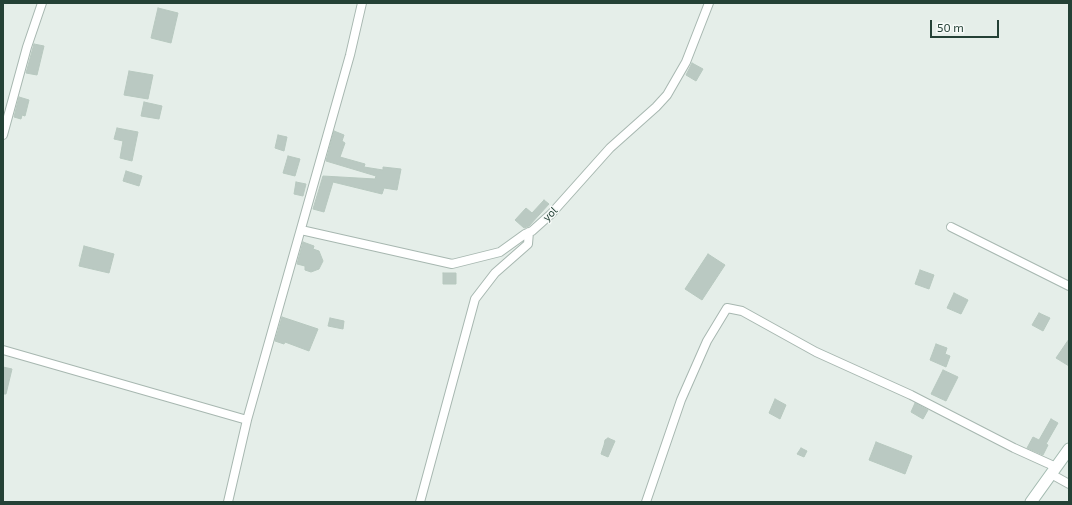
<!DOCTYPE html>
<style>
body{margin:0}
#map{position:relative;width:1072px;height:505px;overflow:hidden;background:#e5eee9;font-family:"Exo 2",sans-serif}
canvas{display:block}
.frame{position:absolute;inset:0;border:4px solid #244136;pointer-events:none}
.scale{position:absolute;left:930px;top:20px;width:69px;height:18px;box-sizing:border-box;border:2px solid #244136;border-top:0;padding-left:5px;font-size:12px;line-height:14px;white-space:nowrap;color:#244136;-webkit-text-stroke:3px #f6faf8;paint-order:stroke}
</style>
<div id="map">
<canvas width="1072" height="505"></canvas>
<div class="frame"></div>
<div class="scale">50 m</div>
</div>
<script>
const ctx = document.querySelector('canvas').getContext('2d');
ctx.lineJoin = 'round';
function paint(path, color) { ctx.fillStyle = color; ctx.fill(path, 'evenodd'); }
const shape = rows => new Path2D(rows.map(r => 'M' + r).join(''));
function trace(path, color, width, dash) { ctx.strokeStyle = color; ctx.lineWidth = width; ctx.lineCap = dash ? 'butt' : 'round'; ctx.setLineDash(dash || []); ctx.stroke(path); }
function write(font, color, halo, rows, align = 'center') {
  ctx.font = font + ' "Exo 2",sans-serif'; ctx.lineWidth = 3; ctx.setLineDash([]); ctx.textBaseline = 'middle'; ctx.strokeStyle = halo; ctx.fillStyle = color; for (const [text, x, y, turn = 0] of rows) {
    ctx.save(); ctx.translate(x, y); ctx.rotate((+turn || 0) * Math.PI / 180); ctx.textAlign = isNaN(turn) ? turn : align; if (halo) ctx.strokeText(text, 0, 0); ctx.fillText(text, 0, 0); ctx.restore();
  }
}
const building = shape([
 [158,8,178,13,171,43,151,38,158,8],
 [34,44,44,46,37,75,26,73,34,44],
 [692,63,703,69,696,81,686,75,692,63],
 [129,71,153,75,148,99,124,95,129,71],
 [19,97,29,100,25,116,22,115,21,119,14,117,19,97],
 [144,102,162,106,159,119,141,116,144,102],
 [117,128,138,132,132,161,120,158,123,141,114,139,117,128],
 [334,131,344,135,342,141,345,143,340,157,365,164,364,167,383,170,383,167,401,169,397,190,384,188,382,194,333,182,324,212,313,209,323,176,375,179,376,176,326,161,334,131],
 [278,135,287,137,284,151,275,148,278,135],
 [288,156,300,159,295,176,283,173,288,156],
 [126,171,142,176,139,186,123,181,126,171],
 [296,182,306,184,303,196,294,194,296,182],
 [544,200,549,204,529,226,524,228,515,220,526,208,532,213,544,200],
 [303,242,314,246,313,249,319,251,323,261,319,269,311,272,305,270,305,266,297,264,303,242],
 [84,246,114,254,109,273,79,266,84,246],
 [708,254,725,265,702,300,685,289,708,254],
 [920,270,934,275,929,289,915,284,920,270],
 [443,273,456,273,456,284,443,284,443,273],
 [954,293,968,300,961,314,947,308,954,293],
 [1039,313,1050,318,1043,331,1032,325,1039,313],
 [282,317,318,329,309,351,285,342,284,344,275,341,282,317],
 [330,318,344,321,343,329,328,326,330,318],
 [1069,339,1069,366,1056,358,1069,339],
 [936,344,947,348,945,354,950,356,946,367,930,360,936,344],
 [3,367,12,369,6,394,3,394,3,367],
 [943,370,958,377,946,401,931,394,943,370],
 [775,399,786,405,780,419,769,413,775,399],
 [915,403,928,410,923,419,911,412,915,403],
 [1051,419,1058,423,1046,444,1048,445,1043,455,1027,448,1033,437,1039,440,1051,419],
 [608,438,615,441,608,457,601,454,604,445,605,440,608,438],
 [876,442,912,456,905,474,869,460,876,442],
 [801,448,807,451,804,457,797,454,801,448]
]);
paint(building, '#bac9c2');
trace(building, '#b7c8bf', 1);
const minor = shape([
 [3,135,27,47,42,3],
 [951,227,1069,286],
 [301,230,452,264,500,252,525,234,532,231,551,214,610,148,656,107,667,95,686,62,709,3],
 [3,350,247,420],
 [1051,474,1069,484],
 [228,502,247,420,350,55,362,3],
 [420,502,475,299,495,273,528,244,529,232],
 [646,502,681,400,707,341,727,308,742,311,816,352,911,395,1014,448,1056,467]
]);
const secondary = shape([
 [1031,502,1069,449]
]);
trace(minor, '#a7b7b0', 10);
trace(secondary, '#a3bab0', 13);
trace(minor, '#fff', 8);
trace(secondary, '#fff', 11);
write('11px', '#244136', '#f6faf8', [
 ["yol",550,214,-45]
]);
</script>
